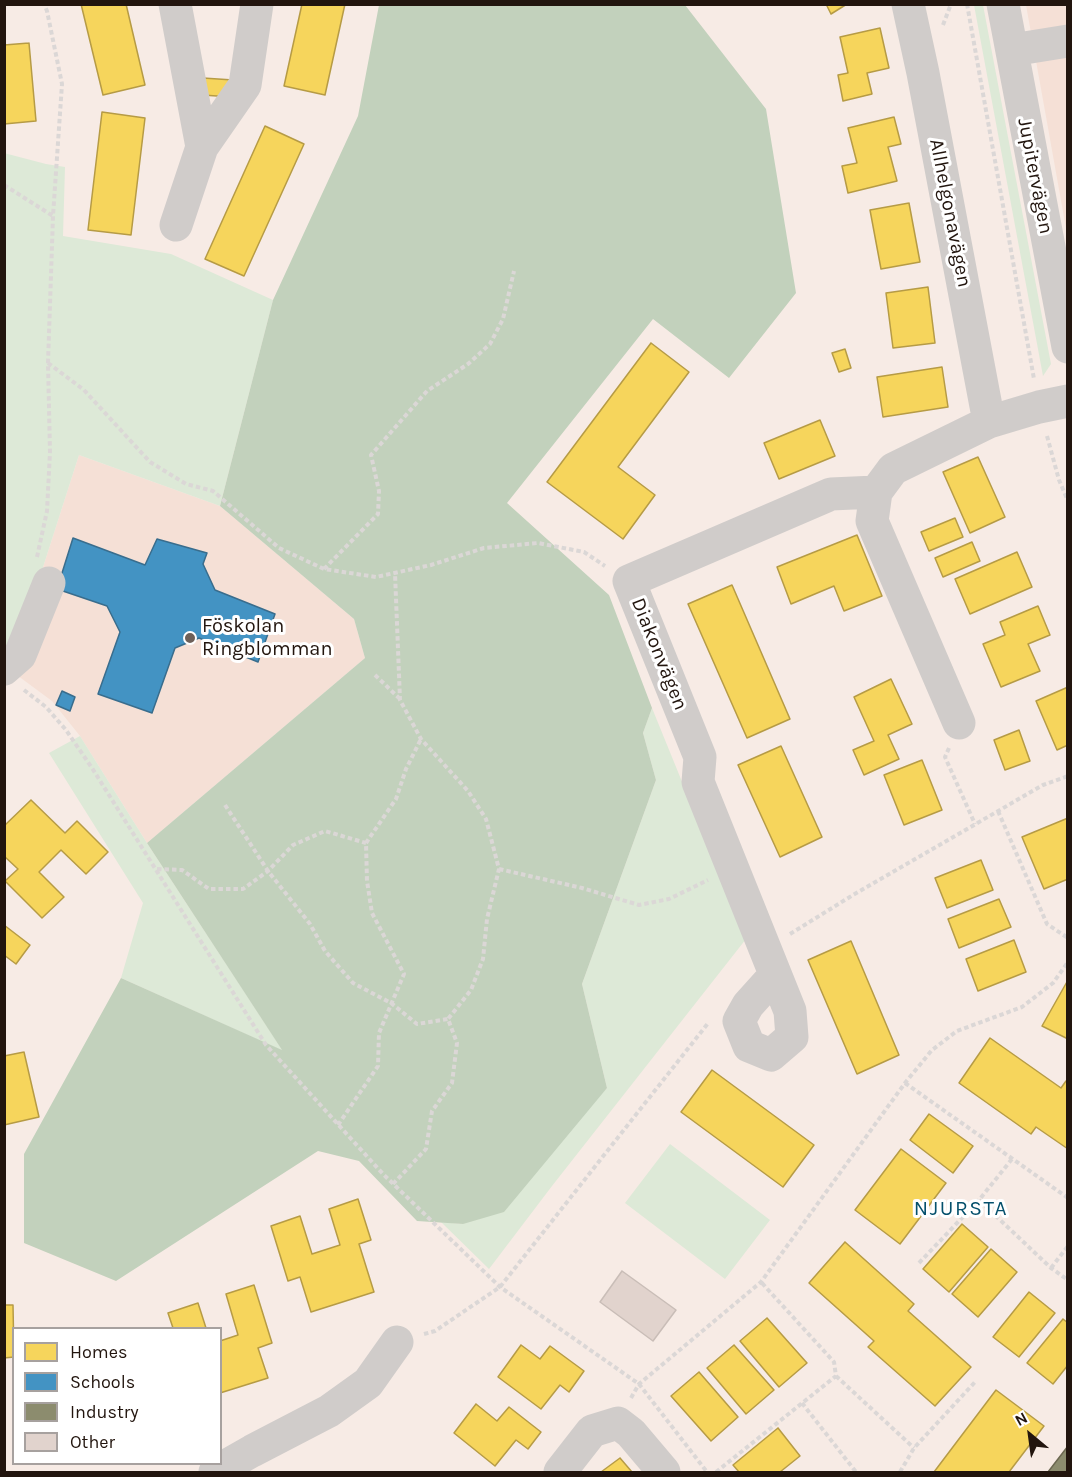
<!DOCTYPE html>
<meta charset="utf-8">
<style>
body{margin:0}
#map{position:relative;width:1072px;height:1477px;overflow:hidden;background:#f7ebe5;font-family:Karla,sans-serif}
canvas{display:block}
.frame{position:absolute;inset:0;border:6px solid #22150e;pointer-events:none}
.legend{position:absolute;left:12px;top:1327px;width:210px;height:138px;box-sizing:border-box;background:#fff;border:2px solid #a7a19f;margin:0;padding:8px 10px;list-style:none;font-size:18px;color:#22150e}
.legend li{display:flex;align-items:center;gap:12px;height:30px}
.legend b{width:30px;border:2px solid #a7a19f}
.north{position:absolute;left:1000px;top:1405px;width:60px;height:60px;-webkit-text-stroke:4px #fff;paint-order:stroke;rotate:331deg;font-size:16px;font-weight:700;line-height:24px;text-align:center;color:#22150e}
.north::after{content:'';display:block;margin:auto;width:21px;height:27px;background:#22150e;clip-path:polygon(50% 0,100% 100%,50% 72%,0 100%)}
</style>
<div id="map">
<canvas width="1072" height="1477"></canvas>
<div class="frame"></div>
<ul class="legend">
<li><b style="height:16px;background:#f6d55c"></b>Homes</li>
<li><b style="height:16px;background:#4393c3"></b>Schools</li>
<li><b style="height:16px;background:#8c8c6e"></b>Industry</li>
<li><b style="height:16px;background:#e1d3cd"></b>Other</li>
</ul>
<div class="north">N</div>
</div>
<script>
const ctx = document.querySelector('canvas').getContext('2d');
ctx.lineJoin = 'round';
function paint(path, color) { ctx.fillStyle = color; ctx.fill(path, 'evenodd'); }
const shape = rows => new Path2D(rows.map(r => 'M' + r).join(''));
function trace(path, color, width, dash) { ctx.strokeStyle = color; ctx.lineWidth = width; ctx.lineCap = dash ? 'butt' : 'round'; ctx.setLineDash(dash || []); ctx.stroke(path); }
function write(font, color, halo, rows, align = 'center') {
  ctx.font = font + ' Karla,sans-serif'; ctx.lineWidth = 6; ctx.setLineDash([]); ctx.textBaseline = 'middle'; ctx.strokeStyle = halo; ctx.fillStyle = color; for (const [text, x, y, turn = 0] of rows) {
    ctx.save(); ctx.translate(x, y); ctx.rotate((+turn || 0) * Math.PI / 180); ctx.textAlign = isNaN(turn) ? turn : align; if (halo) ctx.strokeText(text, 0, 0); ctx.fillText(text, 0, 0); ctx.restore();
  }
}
paint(shape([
 [1026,5,1067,5,1067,234],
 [79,455,220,506,354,619,365,658,147,843,80,736,52,701,10,670]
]), '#f5e0d6');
paint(shape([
 [974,5,983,5,1051,364,1043,376],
 [4,153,46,164,65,167,63,236,171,254,273,300,220,506,79,455,10,670,4,668],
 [652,708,746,939,552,1186,489,1269,441,1222,463,1224,607,1088,582,984,656,780,643,733],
 [80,736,147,843,283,1051,121,978,143,903,49,753],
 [670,1144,770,1220,725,1279,625,1203]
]), '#dde9d7');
paint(shape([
 [379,5,685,5,766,109,796,293,729,378,653,319,507,503,609,595,652,708,643,733,656,780,582,984,607,1088,504,1212,463,1224,417,1221,359,1161,318,1151,116,1281,24,1243,24,1154,121,978,282,1050,147,843,365,658,354,619,220,506,273,300,358,116]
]), '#c2d1bc');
const homes = shape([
 [81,4,126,4,145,85,103,95,81,4],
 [302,4,345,4,325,95,284,86,302,4],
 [826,4,847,4,831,14,826,4],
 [880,28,889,68,867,73,872,94,843,101,838,75,848,73,840,37,880,28],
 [29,43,36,121,4,124,4,45,29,43],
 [203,78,233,80,232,97,202,95,203,78],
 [102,112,145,118,131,235,88,230,102,112],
 [894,117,901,144,888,147,897,181,848,193,842,166,857,163,848,128,894,117],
 [265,126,304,144,244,276,205,259,265,126],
 [909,203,920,262,881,269,870,210,909,203],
 [928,287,935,343,893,348,886,293,928,287],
 [651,343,689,372,618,467,655,495,623,539,547,482,651,343],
 [845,349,851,368,839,372,832,353,845,349],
 [942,367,948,407,883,417,877,377,942,367],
 [820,420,835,456,779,479,764,443,820,420],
 [978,457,1005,517,970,533,943,472,978,457],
 [955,518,963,537,929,551,921,532,955,518],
 [857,535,882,596,844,611,834,586,791,604,777,567,857,535],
 [972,542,980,561,943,577,935,558,972,542],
 [1017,552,1032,587,970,614,955,579,1017,552],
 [732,585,790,719,747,738,688,604,732,585],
 [1038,606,1050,635,1028,644,1040,671,1001,687,983,644,1005,635,1000,622,1038,606],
 [891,679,912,724,888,735,899,759,864,775,853,750,874,741,854,697,891,679],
 [1068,687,1068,745,1057,750,1036,701,1068,687],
 [1019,730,1030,761,1005,770,994,740,1019,730],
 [781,746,822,837,780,857,738,765,781,746],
 [922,760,942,810,904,825,884,775,922,760],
 [31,800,65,833,77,821,108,852,86,874,61,850,39,872,64,897,42,918,5,881,18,869,4,856,4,826,31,800],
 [1068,818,1068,879,1044,889,1022,837,1068,818],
 [981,860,993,890,947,908,935,878,981,860],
 [999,899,1011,927,959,948,948,919,999,899],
 [4,925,30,945,16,964,4,955,4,925],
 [1014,940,1026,972,978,991,966,959,1014,940],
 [851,941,899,1055,857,1074,808,960,851,941],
 [1068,980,1068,1039,1042,1026,1068,980],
 [990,1038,1061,1088,1066,1081,1068,1082,1068,1149,1036,1127,1031,1134,959,1083,990,1038],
 [24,1052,39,1117,4,1125,4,1056,24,1052],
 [712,1070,814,1145,783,1187,681,1112,712,1070],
 [929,1114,973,1146,953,1173,910,1140,929,1114],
 [901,1149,946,1183,900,1244,855,1210,901,1149],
 [358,1199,371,1240,359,1244,374,1292,311,1312,300,1277,288,1281,271,1226,300,1216,312,1254,340,1245,329,1209,358,1199],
 [962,1224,988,1247,949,1292,923,1269,962,1224],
 [845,1242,914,1304,908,1311,971,1367,935,1406,868,1347,874,1341,809,1283,845,1242],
 [991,1249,1017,1272,978,1317,952,1294,991,1249],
 [254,1285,272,1343,258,1348,268,1378,220,1393,220,1341,238,1335,226,1294,254,1285],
 [1029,1292,1055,1313,1019,1357,993,1337,1029,1292],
 [198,1303,206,1328,173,1328,168,1313,198,1303],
 [4,1305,13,1305,14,1357,4,1358,4,1305],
 [767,1318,807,1363,779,1387,740,1341,767,1318],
 [1063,1319,1068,1323,1068,1365,1053,1384,1027,1363,1063,1319],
 [521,1345,540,1359,550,1346,584,1371,569,1392,560,1385,541,1409,498,1377,521,1345],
 [734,1345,774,1390,746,1414,707,1368,734,1345],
 [699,1372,738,1417,711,1441,671,1396,699,1372],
 [996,1390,1044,1426,1009,1472,934,1472,996,1390],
 [476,1404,497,1421,509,1407,541,1432,528,1449,516,1440,495,1466,454,1433,476,1404],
 [778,1428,800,1456,780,1472,739,1472,733,1465,778,1428],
 [620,1458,632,1472,601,1472,620,1458]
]);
paint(homes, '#f6d55c');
trace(homes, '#b69b45', 1.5);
const schools = shape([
 [73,538,145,565,157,539,207,553,203,564,215,590,275,614,258,662,199,638,175,648,152,713,98,694,120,632,107,606,57,589,73,538],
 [62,691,75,697,70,711,56,705,62,691]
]);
paint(schools, '#4393c3');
trace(schools, '#396d8d', 1.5);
const industry = shape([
 [1068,1446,1068,1472,1048,1472,1068,1446]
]);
paint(industry, '#8c8c6e');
trace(industry, '#6c6851', 1.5);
const building = shape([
 [622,1271,676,1310,653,1341,600,1302,622,1271]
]);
paint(building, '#e1d3cd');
trace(building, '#c9bdb7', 1.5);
trace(shape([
 [967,4,1034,379],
 [943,25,951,4],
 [4,185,53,216],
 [48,363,84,390,150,462,186,484,213,491,279,548,324,569,376,577,431,565,484,548,538,543,584,552,605,566],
 [1047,436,1059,480,1068,501],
 [37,557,47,511,50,452,48,363,53,216,62,84,47,11,44,4],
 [324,569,378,514,379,491,371,455,427,391,468,364,490,344,503,319,514,271],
 [375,675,400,699],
 [24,690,46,707,66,730,92,768,266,1045,383,1174,500,1287,639,1384,707,1472],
 [949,748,945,757,975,824],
 [225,805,268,871,310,924,325,951,353,983,391,1003,417,1024,448,1019],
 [998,811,1047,924,1068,938],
 [157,869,182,870,209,889,243,889,268,871,293,845,325,831,366,843],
 [499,869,582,888,639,905,669,899,708,880],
 [790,934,853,895,1043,785,1068,776],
 [905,1083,1068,1198],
 [338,1125,378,1066,379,1033,404,974,372,913,367,881,366,843,396,799,406,769,421,739],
 [393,1184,426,1149,432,1111,452,1083,457,1043,448,1019,471,990,483,959,487,919,499,869,486,819,468,791,421,739,400,700,395,573],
 [979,1200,1051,1268,1068,1280],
 [919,1263,979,1200,1012,1159],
 [1051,1268,1068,1246],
 [424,1334,435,1331,500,1287,709,1022],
 [836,1376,914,1448],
 [631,1398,639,1384,761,1282,905,1083,932,1050,957,1031,1022,1007,1053,983,1068,962],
 [802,1403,856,1472],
 [716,1472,836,1376,834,1362,761,1282],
 [900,1472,914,1448,975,1382]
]), '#dbd7d6', 4, [4.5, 3]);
trace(shape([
 [175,4,202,147],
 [908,4,923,73,989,422],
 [1003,4,1068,347],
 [1012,50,1068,41],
 [176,225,202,147,245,85,257,4],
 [4,669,20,655,49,583],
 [959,723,872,521,876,492,893,469,989,422,1039,407,1068,401],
 [775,975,748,1005,739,1021,749,1046,771,1055,792,1037,790,1011,698,782,700,757,629,581,831,494,876,492],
 [215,1472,252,1451,329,1411,368,1383,397,1342],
 [560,1472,592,1431,618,1423,631,1433,664,1472]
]), '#d0ccca', 33);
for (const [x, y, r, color] of [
 [190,638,6,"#6d6059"]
]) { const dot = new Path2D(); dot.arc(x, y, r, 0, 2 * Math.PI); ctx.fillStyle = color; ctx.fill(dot); trace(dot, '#fff', 2); }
write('20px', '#22150e', '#fff', [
 ["Jupitervägen",1035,176,79],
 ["Allhelgonavägen",950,213,79],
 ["Diakonvägen",659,654,68]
]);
write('20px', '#22150e', '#fff', [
 ["Föskolan",202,626],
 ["Ringblomman",202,649]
], 'left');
ctx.letterSpacing = '1.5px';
write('21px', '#05506c', '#fff', [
 ["NJURSTA",961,1209]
]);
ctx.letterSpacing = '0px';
</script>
